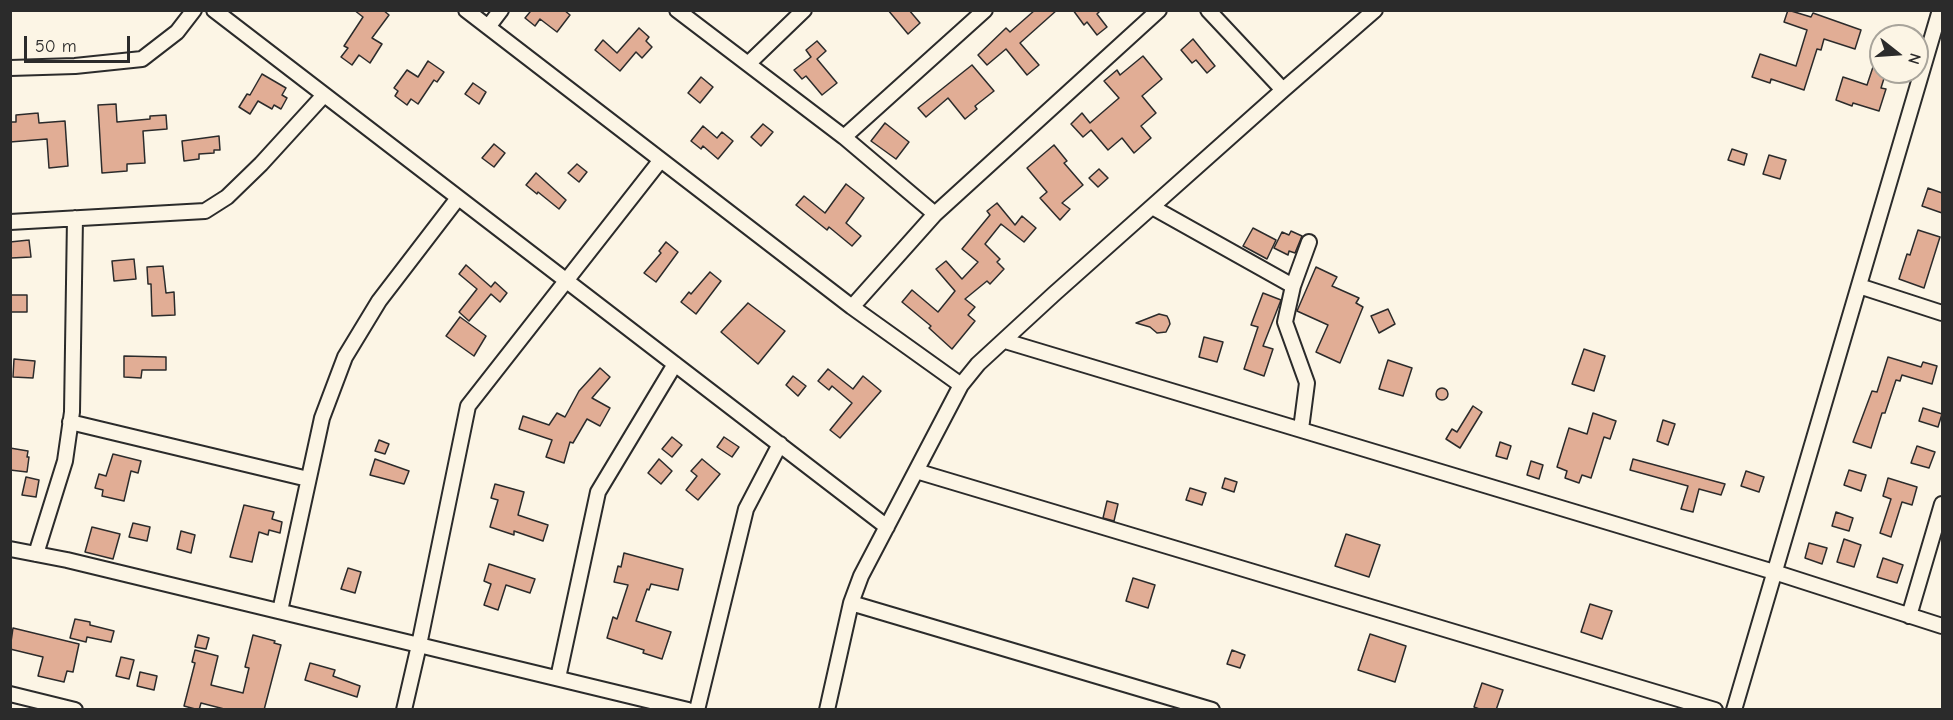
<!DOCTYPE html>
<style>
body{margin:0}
#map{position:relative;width:1953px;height:720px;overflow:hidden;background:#fcf5e5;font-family:"Comic Neue",sans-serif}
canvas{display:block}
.frame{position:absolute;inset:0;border:12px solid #2b2b2b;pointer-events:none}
.north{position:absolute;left:1869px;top:24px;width:60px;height:60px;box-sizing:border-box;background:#fcf5e5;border:2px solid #a8a49b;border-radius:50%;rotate:107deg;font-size:16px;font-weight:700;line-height:24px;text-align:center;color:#2b2b2b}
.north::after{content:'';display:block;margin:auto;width:21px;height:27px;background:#2b2b2b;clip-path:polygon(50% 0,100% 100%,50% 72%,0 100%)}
.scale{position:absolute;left:24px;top:36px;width:106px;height:27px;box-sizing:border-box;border:3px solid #2b2b2b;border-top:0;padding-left:8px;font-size:18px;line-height:21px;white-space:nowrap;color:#2b2b2b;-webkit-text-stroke:4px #fcf5e5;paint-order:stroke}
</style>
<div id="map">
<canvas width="1953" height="720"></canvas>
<div class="frame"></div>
<div class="north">N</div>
<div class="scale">50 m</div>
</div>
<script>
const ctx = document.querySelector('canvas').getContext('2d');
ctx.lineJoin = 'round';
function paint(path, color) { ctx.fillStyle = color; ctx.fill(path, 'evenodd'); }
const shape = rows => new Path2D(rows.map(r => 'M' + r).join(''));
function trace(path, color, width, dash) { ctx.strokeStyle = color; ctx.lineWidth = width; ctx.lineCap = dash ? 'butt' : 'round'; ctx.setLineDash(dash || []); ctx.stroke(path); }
const building = shape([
 [354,10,383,10,389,15,372,38,382,44,370,63,359,55,352,65,341,57,348,48,344,46,363,17,354,10],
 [529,10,564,10,570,15,557,32,540,19,535,26,525,18,530,12,529,10],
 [888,10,909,10,920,23,908,34,888,10],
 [1035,10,1057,10,1020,43,1039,65,1027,75,1006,49,987,65,978,55,1006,28,1010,32,1035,10],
 [1073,10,1101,10,1097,14,1107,27,1097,35,1087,22,1084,25,1073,10],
 [1788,10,1811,17,1813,13,1861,30,1855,49,1824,39,1821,50,1817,49,1804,90,1771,79,1770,83,1752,77,1760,54,1796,66,1807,30,1784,22,1788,10],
 [639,28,649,37,646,41,652,47,642,58,636,52,620,71,595,50,603,40,617,53,639,28],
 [1193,39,1215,66,1207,73,1196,60,1192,63,1181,50,1193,39],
 [817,41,826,51,817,59,837,83,822,95,806,76,802,79,794,70,811,57,806,50,817,41],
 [1879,49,1881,49,1881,72,1886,72,1881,88,1886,89,1879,111,1853,103,1852,106,1836,100,1843,77,1867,85,1879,49],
 [1143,56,1162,79,1142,96,1156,113,1141,126,1151,138,1134,153,1122,138,1108,150,1091,130,1083,137,1071,124,1082,113,1090,123,1119,98,1104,81,1117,70,1120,75,1143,56],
 [428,61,444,72,437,82,434,80,418,104,411,99,407,105,395,96,398,91,394,88,407,70,418,77,428,61],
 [972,65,994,91,975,106,977,109,965,119,948,98,926,117,918,108,972,65],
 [262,74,286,88,282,95,287,98,281,109,274,105,272,109,258,101,250,114,239,107,247,94,250,95,262,74],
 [701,77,713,87,700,103,688,93,701,77],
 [473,83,486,92,479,104,465,94,473,83],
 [116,104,117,122,150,119,150,116,166,115,167,129,143,131,145,163,127,164,127,171,102,173,98,105,116,104],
 [38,113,39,123,65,121,68,166,49,168,47,139,10,142,10,122,16,122,16,115,38,113],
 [885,123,909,142,896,159,871,141,885,123],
 [763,124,773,132,761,146,751,137,763,124],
 [703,126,717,138,722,132,733,141,718,159,703,146,701,149,691,141,703,126],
 [219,136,220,150,214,150,214,153,199,154,199,159,184,161,182,141,219,136],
 [494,144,505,153,494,167,482,158,494,144],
 [1054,145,1067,161,1064,163,1083,185,1062,203,1070,209,1060,220,1040,198,1047,192,1027,168,1054,145],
 [1732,149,1747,154,1744,165,1728,160,1732,149],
 [1769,155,1786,160,1780,179,1763,174,1769,155],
 [577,164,587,172,579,182,568,173,577,164],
 [1099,169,1108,178,1098,187,1089,178,1099,169],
 [536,173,566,200,559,209,538,192,537,194,526,185,536,173],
 [846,184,864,198,846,223,861,236,852,246,829,227,827,230,796,205,804,196,825,213,846,184],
 [1928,188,1942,193,1942,213,1922,206,1928,188],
 [997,203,1015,225,1022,216,1036,228,1024,242,1001,224,985,244,1000,259,997,262,1004,269,990,284,987,281,965,299,975,307,968,315,975,321,952,349,929,328,931,326,902,302,912,290,938,312,955,291,936,269,946,261,962,279,978,262,962,249,990,215,987,211,997,203],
 [1253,228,1276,240,1267,259,1243,246,1253,228],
 [1918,230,1940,237,1924,288,1899,279,1907,254,1910,255,1918,230],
 [1291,231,1302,236,1295,253,1289,251,1288,255,1274,248,1282,232,1289,235,1291,231],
 [29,240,31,257,11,258,10,242,29,240],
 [666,242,678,252,656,282,644,273,661,253,659,251,666,242],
 [134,259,136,279,114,281,112,261,134,259],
 [466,265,491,287,495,282,507,293,500,302,491,294,469,321,459,312,477,289,459,274,466,265],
 [163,266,166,293,174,292,175,315,152,316,151,284,148,284,147,267,163,266],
 [1316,267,1337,277,1332,286,1359,298,1356,303,1363,307,1340,363,1316,352,1328,325,1297,311,1316,267],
 [710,272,721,281,696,314,681,302,689,292,691,294,710,272],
 [1263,293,1281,300,1263,346,1273,349,1264,376,1244,369,1258,327,1251,325,1263,293],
 [11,295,27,295,27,312,11,312,11,295],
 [748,303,785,331,758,364,721,332,748,303],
 [1388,309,1395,324,1379,333,1371,316,1388,309],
 [1159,314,1167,316,1169,320,1170,324,1166,332,1157,333,1150,327,1136,323,1159,314],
 [460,317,486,336,474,356,446,336,460,317],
 [1204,337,1223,342,1217,362,1199,357,1204,337],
 [1584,349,1605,356,1594,391,1572,384,1584,349],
 [124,356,166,357,166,370,142,370,141,378,124,377,124,356],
 [1888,357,1921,367,1923,362,1937,366,1932,384,1902,375,1900,381,1896,380,1885,413,1882,413,1871,448,1853,442,1872,391,1877,392,1888,357],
 [14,359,35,361,33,378,13,377,14,359],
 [1388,360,1412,368,1403,396,1379,389,1388,360],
 [600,368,610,377,592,398,610,408,600,426,587,419,573,443,570,442,564,463,546,457,552,440,519,429,523,416,549,425,557,413,565,417,579,391,600,368],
 [828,369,853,389,863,376,881,391,840,438,830,430,852,403,832,386,829,390,818,381,828,369],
 [793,376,806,386,798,396,786,385,793,376],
 '1436 394a6 6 0 1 1 12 0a6 6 0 1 1-12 0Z',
 [1473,406,1482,412,1460,448,1446,439,1452,429,1457,432,1473,406],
 [1923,408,1942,414,1938,427,1919,421,1923,408],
 [1593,413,1616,421,1610,439,1604,437,1591,478,1582,475,1579,483,1565,478,1567,471,1557,467,1569,428,1587,434,1593,413],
 [1663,420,1675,424,1668,445,1657,441,1663,420],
 [672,437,682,445,672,457,662,449,672,437],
 [724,437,739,447,732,457,717,447,724,437],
 [379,440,389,444,385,454,375,451,379,440],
 [1500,442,1511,446,1507,459,1496,456,1500,442],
 [1917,446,1935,452,1929,468,1911,463,1917,446],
 [10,448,28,451,27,457,29,457,27,472,10,470,10,448],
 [113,454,141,461,138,473,131,471,124,501,102,496,103,490,95,488,99,474,106,476,113,454],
 [375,459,409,471,404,484,370,475,375,459],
 [659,459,672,471,661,484,648,473,659,459],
 [702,459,720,474,698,500,686,490,697,476,691,471,702,459],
 [1633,459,1725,484,1721,495,1699,489,1693,512,1681,509,1688,486,1630,470,1633,459],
 [1531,461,1543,465,1539,479,1527,475,1531,461],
 [1849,470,1866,475,1861,491,1844,485,1849,470],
 [1746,471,1764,477,1759,492,1741,486,1746,471],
 [26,477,39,480,36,497,22,495,26,477],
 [1225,478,1237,482,1234,492,1222,488,1225,478],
 [1888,478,1917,487,1912,505,1902,502,1891,537,1880,533,1891,499,1883,496,1888,478],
 [495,484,524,492,518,515,548,525,543,541,514,531,514,535,490,527,498,500,491,498,495,484],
 [1190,488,1206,493,1202,505,1186,500,1190,488],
 [1107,501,1118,504,1114,521,1103,518,1107,501],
 [244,505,274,512,272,519,282,522,280,533,269,530,268,535,259,532,252,562,230,557,244,505],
 [1836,512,1853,518,1849,531,1832,526,1836,512],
 [133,523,150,527,147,541,129,537,133,523],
 [92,527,120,534,113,559,85,552,92,527],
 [181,531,195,535,191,553,177,549,181,531],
 [1346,534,1380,545,1369,577,1335,566,1346,534],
 [1844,539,1861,545,1854,567,1837,562,1844,539],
 [1809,543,1827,548,1822,564,1805,558,1809,543],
 [624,553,683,569,678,590,651,584,649,590,647,589,636,621,671,632,662,659,643,653,644,650,607,638,613,617,617,619,628,585,614,582,618,566,621,567,624,553],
 [1883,558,1903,565,1897,583,1877,577,1883,558],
 [489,564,535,579,530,593,506,585,498,610,484,605,491,584,484,581,489,564],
 [348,568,361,572,355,593,341,589,348,568],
 [1133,578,1155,585,1148,608,1126,601,1133,578],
 [1590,604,1612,611,1602,639,1581,632,1590,604],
 [75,619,90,622,90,625,114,631,111,642,87,637,86,642,70,638,75,619],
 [13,628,79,644,73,672,67,671,64,682,38,676,43,657,10,649,13,628],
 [1370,634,1406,646,1395,682,1358,670,1370,634],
 [198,635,209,638,206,649,195,647,198,635],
 [253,635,275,641,274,643,281,645,264,710,228,710,201,703,199,710,184,706,195,663,192,662,195,650,218,656,211,685,243,693,249,668,245,667,253,635],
 [1232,650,1245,655,1240,668,1227,664,1232,650],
 [121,657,134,660,129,679,116,676,121,657],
 [310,663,335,670,333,676,360,686,357,697,305,680,310,663],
 [140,672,157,676,154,690,137,686,140,672],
 [1482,683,1503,690,1496,710,1482,710,1474,707,1482,683]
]);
paint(building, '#e1ad95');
trace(building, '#2b2b2b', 1.5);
const minor = shape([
 [214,10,887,527],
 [466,10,852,307,961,385],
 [677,10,844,137,935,214],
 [1208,10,1283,90],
 [488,27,501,10],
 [749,63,804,10],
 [10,68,75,66,142,59,177,32,194,10],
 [844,137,985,10],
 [1152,207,1293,286],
 [10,222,205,211,227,197,261,164,324,95],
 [1859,286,1942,313],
 [852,307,935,214,1159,10],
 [1005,341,1774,572,1942,626],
 [70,422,308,479],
 [1301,429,1307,383,1285,322,1293,286,1309,242],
 [916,471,1715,710],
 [10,549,67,560,688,710],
 [36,554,65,461,72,412,75,218],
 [851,603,1212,710],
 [280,611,322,418,345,357,379,301,458,198],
 [1909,616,1942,504],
 [558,678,598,492,675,364],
 [10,694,75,710],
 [404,710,419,645,468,406,660,161],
 [697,710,746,509,780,444],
 [827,710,851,603,861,576,961,385,978,364,1054,294,1283,90,1375,10],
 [1734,710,1940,10]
]);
trace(minor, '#2b2b2b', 18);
trace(minor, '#fcf5e5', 14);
</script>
